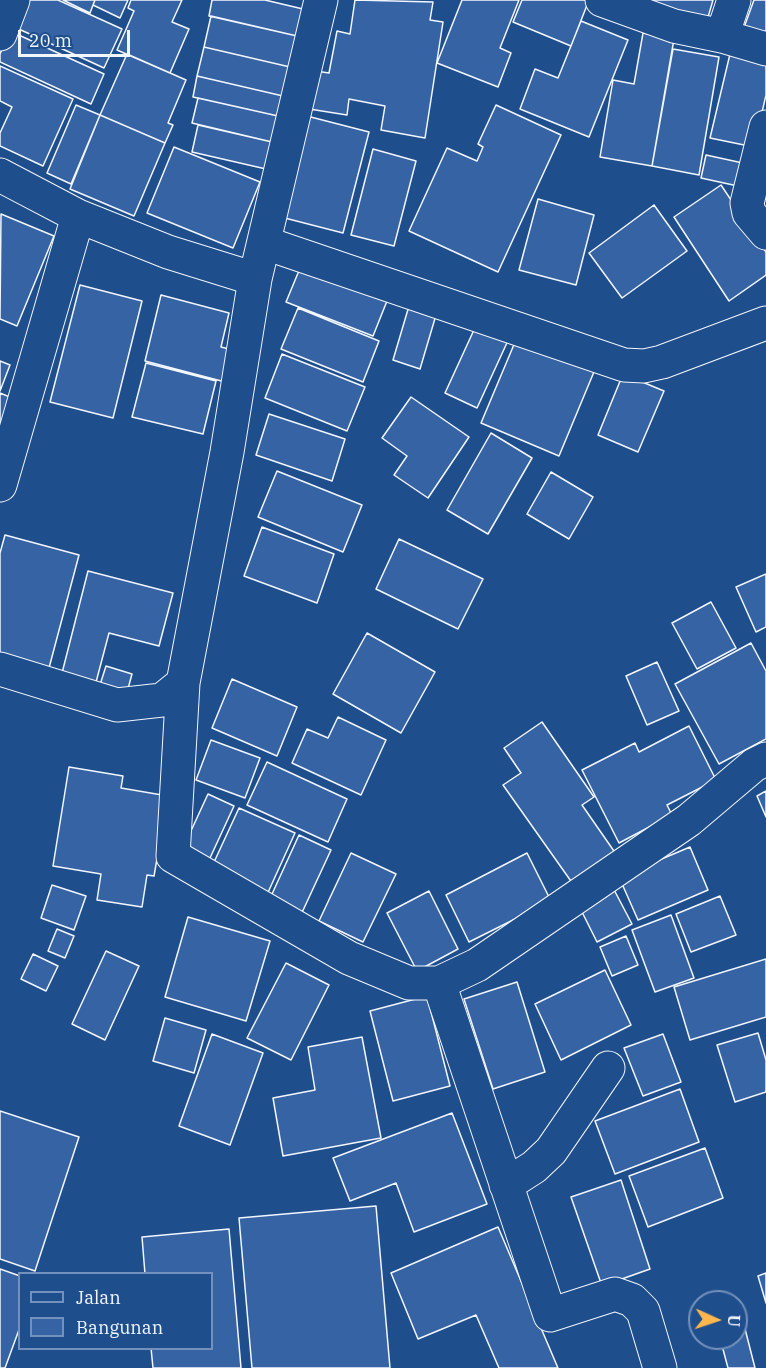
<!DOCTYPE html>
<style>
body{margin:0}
#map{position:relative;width:766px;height:1368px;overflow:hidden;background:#1f4e8c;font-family:"IBM Plex Serif",serif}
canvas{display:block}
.legend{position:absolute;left:18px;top:1272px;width:195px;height:78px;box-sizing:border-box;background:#1f4e8c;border:2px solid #7391ba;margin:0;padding:8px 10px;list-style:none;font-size:18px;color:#f2f6ff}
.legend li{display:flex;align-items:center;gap:12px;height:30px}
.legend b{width:30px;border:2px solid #7391ba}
.north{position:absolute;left:688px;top:1290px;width:60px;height:60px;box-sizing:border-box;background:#1f4e8c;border:2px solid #7391ba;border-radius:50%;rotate:93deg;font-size:16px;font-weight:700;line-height:24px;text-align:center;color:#f2f6ff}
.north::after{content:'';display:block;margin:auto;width:21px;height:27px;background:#ffb74d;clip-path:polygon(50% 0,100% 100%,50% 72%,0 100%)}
.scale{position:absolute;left:18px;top:30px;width:112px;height:27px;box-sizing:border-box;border:3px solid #f2f6ff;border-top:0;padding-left:8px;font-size:18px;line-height:21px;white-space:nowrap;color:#f2f6ff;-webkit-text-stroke:4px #1f4e8c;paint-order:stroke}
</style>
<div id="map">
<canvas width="766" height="1368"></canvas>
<ul class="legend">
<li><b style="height:8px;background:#1f4e8c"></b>Jalan</li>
<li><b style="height:16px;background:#3563a3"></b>Bangunan</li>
</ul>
<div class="north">U</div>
<div class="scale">20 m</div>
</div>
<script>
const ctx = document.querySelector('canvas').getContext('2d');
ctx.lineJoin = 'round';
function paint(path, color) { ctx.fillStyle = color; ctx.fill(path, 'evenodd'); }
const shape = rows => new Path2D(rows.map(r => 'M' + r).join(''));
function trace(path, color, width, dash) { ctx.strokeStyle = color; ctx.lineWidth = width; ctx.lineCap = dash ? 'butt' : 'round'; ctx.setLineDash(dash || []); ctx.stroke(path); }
const building = shape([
 [22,0,58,0,122,29,104,68,10,25,22,0],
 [63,0,95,0,90,13,63,0],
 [95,0,128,0,120,18,93,5,95,0],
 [131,0,182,0,172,22,189,29,170,73,117,50,134,11,128,8,131,0],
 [212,0,265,0,303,9,297,36,209,16,212,0],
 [355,0,433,2,430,20,443,22,425,138,381,130,385,106,349,99,347,115,303,108,309,70,329,73,337,31,350,34,355,0],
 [462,0,519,0,500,48,511,53,498,87,437,63,462,0],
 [522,0,589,0,571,46,513,22,522,0],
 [653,0,713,0,706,24,651,7,653,0],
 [754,0,766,0,766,42,742,33,754,0],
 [211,16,297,36,290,67,204,47,211,16],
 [581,21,628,40,589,137,520,109,535,69,558,78,581,21],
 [10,31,104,74,91,104,0,62,0,54,10,31],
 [643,33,674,39,652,166,600,157,613,80,634,84,643,33],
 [204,47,290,67,283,96,197,76,204,47],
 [673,49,719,57,699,175,652,166,673,49],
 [127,54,186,80,168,123,173,125,165,143,100,115,127,54],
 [730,54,766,62,766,95,754,147,710,138,730,54],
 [0,66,73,99,43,166,0,146,0,133,12,107,0,101,0,66],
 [197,76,283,96,278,116,193,97,197,76],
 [198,98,278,116,272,142,192,123,198,98],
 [76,105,100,115,71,184,47,173,76,105],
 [496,105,561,135,498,272,409,231,447,148,477,161,483,147,478,144,496,105],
 [100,115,165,143,134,216,70,189,100,115],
 [303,115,369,132,343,233,277,216,303,115],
 [198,125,272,142,266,169,192,152,198,125],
 [174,147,260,182,233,248,147,213,174,147],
 [373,149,416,161,394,246,351,235,373,149],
 [706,155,752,165,747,188,701,178,706,155],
 [721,185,766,252,766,275,729,301,674,217,721,185],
 [538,199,594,215,576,285,519,270,538,199],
 [654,205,687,251,622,298,589,253,654,205],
 [1,214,54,236,17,326,0,319,1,214],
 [303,261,389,296,373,336,286,302,303,261],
 [80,285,142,301,113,418,50,402,80,285],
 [161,295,229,313,221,347,237,351,229,383,145,361,161,295],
 [409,306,436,315,420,369,393,360,409,306],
 [298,308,379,341,363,382,281,349,298,308],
 [479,319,511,334,477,408,445,393,479,319],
 [518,335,596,367,559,456,481,423,518,335],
 [282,354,365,387,347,431,265,398,282,354],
 [0,361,10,365,0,391,0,361],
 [146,363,216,381,203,434,132,417,146,363],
 [623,374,664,391,638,452,598,435,623,374],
 [0,393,12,398,0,426,0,393],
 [411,397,469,437,428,498,394,475,407,456,382,438,411,397],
 [269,414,345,439,332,481,256,455,269,414],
 [491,433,532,458,488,534,447,510,491,433],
 [277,471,362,505,343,552,258,517,277,471],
 [551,472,593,497,569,539,527,514,551,472],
 [262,527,334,554,317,603,244,576,262,527],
 [5,535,79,555,49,668,0,655,0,553,5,535],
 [399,539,483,579,458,629,376,589,399,539],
 [88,571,173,593,159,646,109,633,95,686,61,677,88,571],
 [766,574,766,627,756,632,736,587,766,574],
 [711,602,736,648,697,669,672,623,711,602],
 [367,633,435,672,401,733,333,694,367,633],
 [751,643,766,671,766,739,719,764,675,684,751,643],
 [657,662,679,711,647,725,626,676,657,662],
 [106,666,132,674,126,696,99,688,106,666],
 [232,679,297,707,277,756,212,728,232,679],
 [338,717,386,740,361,795,292,763,307,729,328,738,338,717],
 [542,722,594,797,582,805,616,854,573,884,503,785,521,773,504,748,542,722],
 [689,726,716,780,667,805,672,815,619,843,582,770,635,743,639,752,689,726],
 [211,740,260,758,245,798,196,780,211,740],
 [267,762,347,799,328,842,247,805,267,762],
 [69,767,123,776,121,788,168,796,154,876,147,875,142,907,97,900,101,874,53,866,69,767],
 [766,791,766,817,757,796,766,791],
 [208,794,234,806,204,871,178,859,208,794],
 [239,808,295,833,265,899,209,873,239,808],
 [299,835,331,850,299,919,267,905,299,835],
 [690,847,708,890,638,920,619,877,690,847],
 [351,853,396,874,363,942,319,921,351,853],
 [527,853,551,901,469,942,446,895,527,853],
 [611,884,632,924,597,942,577,902,611,884],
 [52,885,86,896,74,930,41,918,52,885],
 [429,891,458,949,417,971,387,913,429,891],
 [720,896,736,935,691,952,676,914,720,896],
 [671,915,694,978,655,992,632,930,671,915],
 [188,917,270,941,246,1021,165,997,188,917],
 [57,929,74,936,65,958,48,951,57,929],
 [626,936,638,965,612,976,600,947,626,936],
 [106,951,139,966,105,1040,72,1024,106,951],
 [33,954,58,966,46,991,21,979,33,954],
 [766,959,766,1017,690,1040,674,987,766,959],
 [286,963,329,985,291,1060,247,1038,286,963],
 [605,970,631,1025,561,1060,535,1004,605,970],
 [517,982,545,1072,493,1089,464,999,517,982],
 [427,996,450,1086,393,1101,370,1011,427,996],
 [165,1018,206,1030,194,1073,153,1061,165,1018],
 [758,1033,766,1060,766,1092,735,1102,717,1045,758,1033],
 [212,1034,263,1053,230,1145,179,1126,212,1034],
 [663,1034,681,1082,643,1096,624,1048,663,1034],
 [362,1037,381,1138,283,1156,273,1098,315,1090,308,1047,362,1037],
 [680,1089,699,1142,615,1174,595,1121,680,1089],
 [0,1111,79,1137,35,1271,0,1259,0,1111],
 [452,1113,487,1204,414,1232,396,1183,350,1201,333,1158,452,1113],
 [705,1148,723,1198,648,1227,629,1176,705,1148],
 [621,1180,650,1269,602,1286,571,1197,621,1180],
 [376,1206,390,1368,252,1368,239,1218,376,1206],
 [498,1227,558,1368,499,1368,476,1315,418,1339,391,1273,498,1227],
 [229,1229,241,1368,153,1368,151,1348,212,1348,212,1274,145,1274,142,1237,229,1229],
 [0,1269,20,1276,20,1327,5,1368,0,1368,0,1269],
 [766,1273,766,1303,758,1276,766,1273],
 [743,1321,755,1368,728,1368,720,1338,736,1338,736,1323,743,1321]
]);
paint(building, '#3563a3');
trace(building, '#f2f6ff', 1.5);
const minor = shape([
 [602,0,674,26,722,36,766,49],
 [0,34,13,0],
 [722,36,734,0],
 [766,127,747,203,749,213,766,233],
 [0,175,78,216,168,252,255,279],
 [265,243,624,365,644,366,662,362,766,323],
 [0,485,78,216],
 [0,669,117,705,162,700,183,683,227,452,255,279,321,0],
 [183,683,173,856,349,958,409,983,439,983,477,965,689,820,754,765,766,759],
 [439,983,550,1315,615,1294,632,1300,643,1311,660,1368],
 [506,1185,534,1167,551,1151,608,1068]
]);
trace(minor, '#f2f6ff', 35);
trace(minor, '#1f4e8c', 33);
</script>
